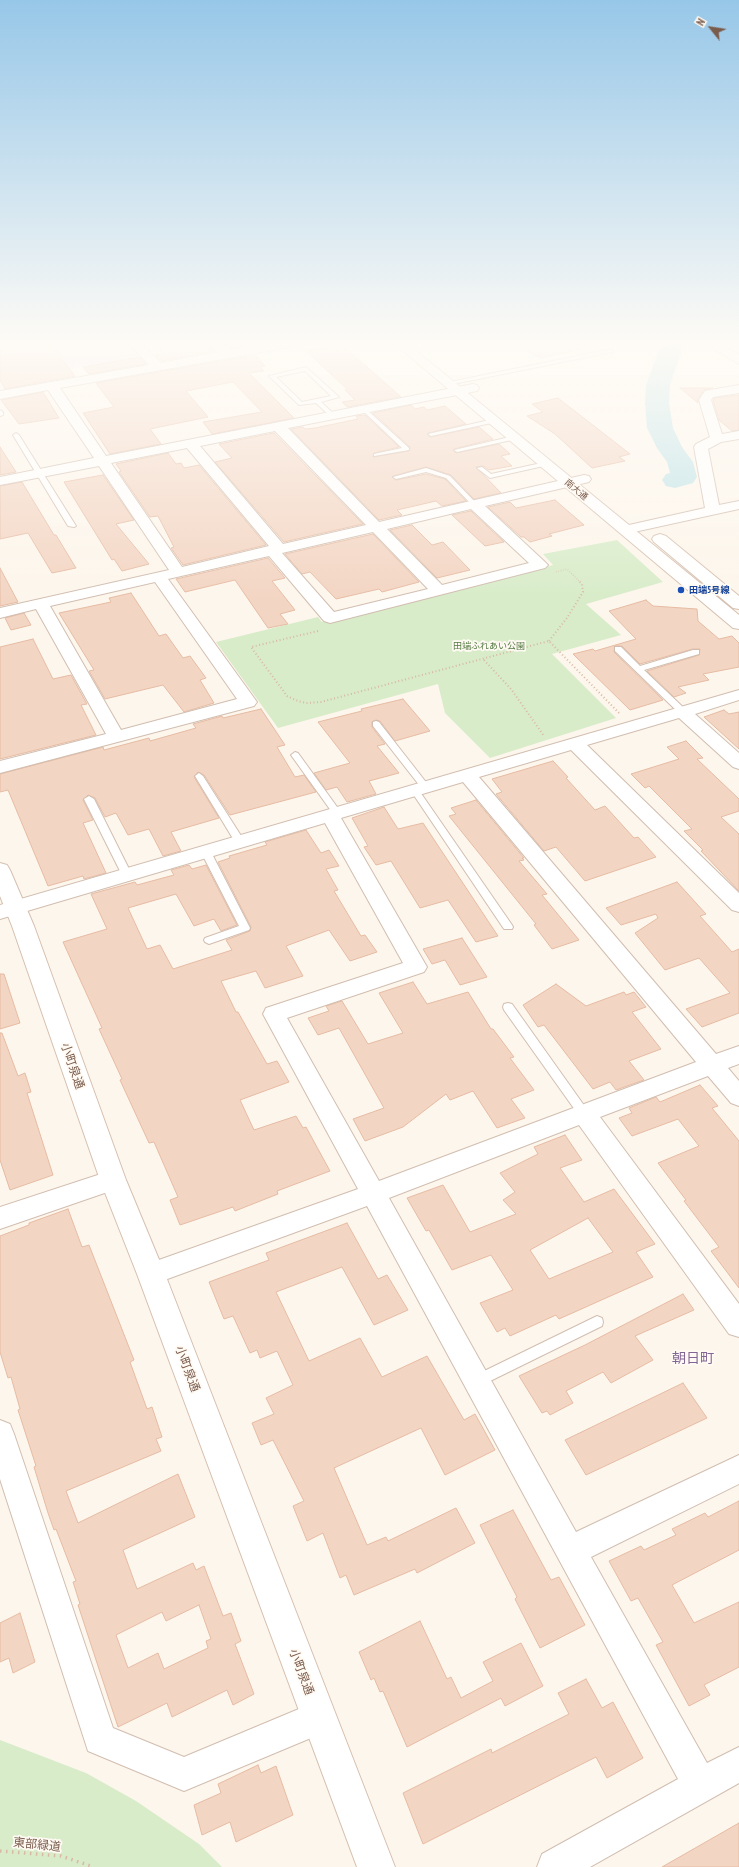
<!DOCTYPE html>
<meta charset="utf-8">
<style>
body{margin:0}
#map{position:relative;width:739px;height:1867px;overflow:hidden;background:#fdf6ec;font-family:"PT Sans Narrow",sans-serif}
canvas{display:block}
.north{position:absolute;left:691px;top:8px;width:40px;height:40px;-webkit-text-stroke:3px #fffaf3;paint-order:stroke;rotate:300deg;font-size:11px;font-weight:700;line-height:16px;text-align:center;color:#7a5c4d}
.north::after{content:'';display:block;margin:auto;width:14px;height:18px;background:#7a5c4d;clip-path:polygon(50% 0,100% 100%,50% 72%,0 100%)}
</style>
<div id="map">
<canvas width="739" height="1867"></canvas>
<div class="north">N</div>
</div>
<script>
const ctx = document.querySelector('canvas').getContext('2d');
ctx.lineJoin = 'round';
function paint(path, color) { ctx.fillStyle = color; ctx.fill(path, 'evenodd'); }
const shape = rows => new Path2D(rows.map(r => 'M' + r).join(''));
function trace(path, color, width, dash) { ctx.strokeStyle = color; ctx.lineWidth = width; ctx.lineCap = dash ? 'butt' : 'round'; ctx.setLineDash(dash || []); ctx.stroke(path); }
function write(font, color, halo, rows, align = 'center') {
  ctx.font = font + ' "PT Sans Narrow","Noto Sans JP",sans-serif'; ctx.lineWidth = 3.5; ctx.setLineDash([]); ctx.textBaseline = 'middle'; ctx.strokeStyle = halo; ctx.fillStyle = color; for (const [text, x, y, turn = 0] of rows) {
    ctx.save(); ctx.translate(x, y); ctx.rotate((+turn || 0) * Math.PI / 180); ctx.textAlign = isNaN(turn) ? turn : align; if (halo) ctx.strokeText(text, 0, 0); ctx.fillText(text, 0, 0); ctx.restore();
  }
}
paint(shape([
 [0,340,125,340,140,357,0,380]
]), '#f3e8fa');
paint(shape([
 [617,540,663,582,586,604,621,635,552,654,616,718,490,758,445,713,438,684,278,728,216,642,318,617,322,622,553,565,543,554],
 [0,1740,86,1773,136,1801,199,1844,222,1867,0,1867]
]), '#d8ecc9');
paint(shape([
 [663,340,685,340,670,385,669,403,673,428,682,447,693,462,697,477,693,483,675,488,666,486,662,480,666,474,670,473,667,462,657,448,647,428,645,403,646,385,663,340]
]), '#bfe3e8');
const building = shape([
 [0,340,41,340,43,343,49,342,75,376,5,389,0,380,0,340],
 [152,340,206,340,215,351,162,361,155,355,163,354,152,340],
 [222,340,241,340,246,346,231,348,222,340],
 [507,340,586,340,587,348,540,358,507,340],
 [342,345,401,397,347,407,342,402,355,400,345,390,347,389,305,350,342,345],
 [255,355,265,366,260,367,264,371,249,373,294,418,212,434,203,422,262,412,233,382,186,391,208,417,150,429,161,444,110,454,83,413,114,407,96,383,255,355],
 [140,357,146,364,89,374,83,367,140,357],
 [680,388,713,388,704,390,698,399,698,403,680,388],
 [43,392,59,418,19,424,1,400,43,392],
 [739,395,739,430,732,431,719,420,713,400,714,398,739,395],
 [558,398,630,454,619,457,625,461,592,468,555,434,527,416,543,412,532,404,558,398],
 [411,405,415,409,424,407,427,410,445,406,466,424,428,433,427,434,430,437,479,427,493,439,454,449,453,450,456,453,499,444,510,454,501,456,512,466,489,470,483,466,476,467,501,493,474,499,451,475,426,467,393,476,392,477,396,480,426,474,445,479,466,501,442,506,436,501,397,510,402,515,379,520,291,429,303,427,305,429,315,428,358,419,356,416,365,415,399,447,374,453,373,457,409,451,410,447,373,413,411,405],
 [274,433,363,524,284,542,215,462,232,458,219,444,274,433],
 [0,447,16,472,0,475,0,447],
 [168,453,176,464,181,463,184,468,199,465,266,545,183,565,171,548,174,547,158,516,150,517,119,472,121,471,116,464,168,453],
 [103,475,134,520,116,524,149,564,122,571,114,559,112,560,64,482,103,475],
 [22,482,54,535,56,535,76,568,52,573,28,533,0,539,0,486,22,482],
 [555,500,584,525,549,534,552,536,530,542,524,537,521,537,488,507,510,502,516,508,555,500],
 [471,511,504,542,485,546,452,515,471,511],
 [412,525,432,545,443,542,470,570,437,578,390,530,412,525],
 [373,534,419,582,382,592,379,589,336,599,310,572,302,574,285,554,373,534],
 [268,558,285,578,272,581,295,610,280,614,288,624,268,628,235,580,185,592,176,579,268,558],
 [0,568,18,602,0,606,0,568],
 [131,593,159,636,166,634,183,658,190,656,206,678,200,680,214,703,184,712,163,685,105,699,89,671,94,670,59,613,111,602,109,598,131,593],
 [646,600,653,606,697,609,698,621,719,639,732,636,739,643,739,667,703,674,709,680,678,687,686,693,674,697,647,671,699,655,700,649,693,649,640,664,622,646,615,646,614,652,663,700,630,710,573,654,593,649,595,651,636,639,609,611,646,600],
 [24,613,31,625,11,630,5,618,24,613],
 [33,639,53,679,71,675,87,704,81,705,96,735,0,759,0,647,33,639],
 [403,699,430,731,395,741,380,721,376,720,372,722,372,727,385,744,377,746,399,773,369,781,376,794,347,802,337,787,326,790,314,773,350,763,318,722,362,711,361,709,403,699],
 [261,709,285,745,277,747,295,777,304,775,316,792,230,815,204,775,198,772,194,777,219,818,171,832,181,851,163,856,149,829,128,835,116,813,105,817,95,798,88,795,83,800,93,820,83,823,106,873,84,879,83,876,48,886,8,790,0,792,0,774,103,747,104,750,149,738,150,741,196,728,193,724,222,716,223,718,261,709],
 [724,710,729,714,739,712,739,749,704,717,724,710],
 [686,741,703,758,697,759,739,799,739,811,721,817,739,834,739,891,701,851,703,850,684,831,692,829,649,786,645,788,631,774,679,759,667,747,686,741],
 [553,761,568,777,566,778,595,810,605,806,634,838,638,837,656,857,585,881,556,847,544,851,496,794,502,792,492,779,553,761],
 [476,800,524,858,522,858,524,860,519,861,547,894,542,895,579,940,552,949,534,925,536,924,449,816,456,814,451,808,476,800],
 [384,807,398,829,423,823,498,936,476,942,448,900,420,908,391,861,376,865,364,847,368,846,352,818,384,807],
 [306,830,321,853,329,850,339,866,326,869,338,890,334,891,361,936,365,935,377,952,350,961,329,930,286,946,303,976,265,988,256,971,221,981,236,1012,238,1012,267,1064,277,1061,289,1082,240,1100,254,1130,296,1116,303,1128,306,1127,330,1171,277,1191,278,1194,235,1211,233,1207,180,1225,170,1200,178,1197,154,1142,149,1143,120,1080,122,1079,99,1029,102,1028,63,942,107,929,91,894,135,882,137,885,174,875,171,870,189,865,192,869,206,865,237,925,221,931,214,919,194,926,176,894,128,908,147,949,160,945,173,969,232,950,226,940,250,931,251,927,218,862,230,858,229,856,267,845,265,842,306,830],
 [677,882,706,914,700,916,732,952,739,949,739,1013,702,1027,686,1009,730,993,699,958,665,970,635,933,658,918,656,914,621,925,606,908,677,882],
 [462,938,487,977,460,985,445,960,432,964,423,949,462,938],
 [0,974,4,974,20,1023,0,1029,0,974],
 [413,982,427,1004,468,992,491,1029,493,1029,514,1057,510,1058,534,1090,511,1099,525,1118,497,1128,473,1091,450,1100,446,1094,403,1127,365,1141,353,1119,384,1108,339,1028,318,1035,308,1018,329,1011,326,1006,342,1001,368,1044,403,1033,379,993,413,982],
 [556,984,586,1006,624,992,626,995,634,992,646,1007,632,1012,661,1049,629,1061,644,1080,616,1090,610,1082,593,1089,544,1025,538,1027,523,1005,556,984],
 [0,1033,2,1033,18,1076,25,1073,31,1092,27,1093,53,1175,10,1190,0,1160,0,1033],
 [700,1085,718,1106,712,1108,739,1141,739,1288,711,1251,719,1247,684,1201,686,1200,658,1163,699,1146,678,1119,632,1136,619,1118,632,1113,629,1108,656,1097,660,1102,700,1085],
 [565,1135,582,1160,560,1168,584,1202,614,1189,655,1244,636,1252,653,1277,559,1319,556,1315,510,1336,505,1328,497,1332,480,1303,513,1290,491,1255,452,1270,429,1230,426,1231,407,1198,443,1185,470,1232,516,1214,503,1200,515,1192,500,1173,538,1154,534,1147,565,1135],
 [588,1218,613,1252,549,1279,530,1250,588,1218],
 [68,1209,82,1247,89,1245,134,1360,130,1362,147,1409,152,1407,162,1437,156,1439,161,1451,66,1491,78,1523,178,1474,195,1517,123,1550,137,1589,193,1563,196,1570,204,1566,223,1616,231,1613,241,1641,235,1644,254,1694,233,1705,227,1690,172,1717,167,1703,118,1727,78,1605,80,1604,73,1582,76,1581,56,1529,54,1530,48,1513,34,1467,36,1466,18,1410,20,1409,11,1377,8,1378,0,1352,0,1236,29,1225,29,1223,68,1209],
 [199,1605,211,1639,206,1641,208,1648,164,1669,158,1653,128,1668,116,1635,162,1612,166,1621,199,1605],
 [347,1223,378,1279,387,1275,408,1310,374,1325,342,1267,276,1292,309,1361,360,1338,382,1377,427,1356,464,1420,475,1414,495,1450,445,1475,421,1428,334,1468,367,1545,386,1537,388,1541,456,1508,475,1543,417,1573,415,1569,354,1595,346,1575,340,1578,323,1533,307,1541,293,1506,304,1501,273,1440,261,1445,252,1423,274,1414,266,1398,293,1385,277,1351,260,1358,257,1350,250,1353,233,1316,224,1319,209,1282,269,1260,266,1253,347,1223],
 [683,1294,694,1310,635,1336,653,1360,611,1383,603,1372,566,1391,573,1403,550,1415,547,1411,542,1413,519,1376,585,1345,683,1294],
 [683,1383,707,1418,586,1475,565,1440,683,1383],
 [739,1501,739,1550,672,1585,694,1623,739,1602,739,1667,704,1685,710,1695,689,1706,656,1645,663,1642,638,1598,631,1601,609,1561,641,1546,644,1550,676,1535,672,1529,705,1513,708,1517,739,1501],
 [513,1510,551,1580,559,1577,585,1625,540,1648,515,1599,517,1597,480,1525,513,1510],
 [20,1613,35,1662,13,1673,9,1658,0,1662,0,1623,20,1613],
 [420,1621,447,1679,451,1677,461,1698,493,1681,483,1662,521,1643,543,1686,505,1706,501,1698,407,1747,383,1691,380,1692,374,1678,371,1680,359,1652,420,1621],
 [586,1679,602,1708,613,1702,643,1758,607,1778,596,1757,423,1844,403,1793,491,1749,492,1753,569,1714,558,1693,586,1679],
 [258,1765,261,1773,276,1766,293,1815,236,1842,230,1822,202,1835,194,1805,221,1793,218,1784,258,1765],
 [739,1823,739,1867,662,1867,739,1823]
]);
paint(building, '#f3d5c3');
trace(building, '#e6bba3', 1);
const lane = shape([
 [611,349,613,350,613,352,448,385,445,383,611,349],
 [306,367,339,397,321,402,335,415,335,417,331,417,316,403,299,405,269,376,306,367],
 [305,371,331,396,302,402,276,377,305,371],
 [365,408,409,448,409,450,374,456,374,454,402,448,363,411,363,409,365,408],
 [0,410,3,412,3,415,0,416,0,410],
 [494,419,497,421,496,422,431,436,428,434,494,419],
 [16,433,19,435,76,526,74,527,68,526,13,435,16,433],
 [514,436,517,438,516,439,457,452,454,450,514,436],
 [546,462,549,464,548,465,490,478,477,468,482,467,491,474,546,462],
 [426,468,450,476,477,504,477,506,473,506,446,478,426,472,396,479,393,477,426,468],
 [615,647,621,647,640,666,693,650,699,650,699,654,644,670,686,710,686,714,680,714,615,651,615,647],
 [376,721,379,722,429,786,430,788,429,790,423,790,373,726,373,722,376,721],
 [295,752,298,753,340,811,342,813,340,815,334,815,291,755,295,752],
 [199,773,203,776,245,842,243,844,237,844,235,842,195,776,199,773],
 [415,788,418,789,512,925,513,927,512,929,504,929,411,791,415,788],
 [89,796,94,799,132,875,130,877,127,878,122,875,84,799,89,796],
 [206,849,211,852,250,928,249,930,209,944,205,942,204,940,205,938,239,926,201,852,206,849],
 [508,1003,512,1004,588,1111,590,1114,588,1117,584,1118,580,1117,504,1010,503,1007,504,1004,508,1003],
 [597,1316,602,1318,603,1322,602,1326,482,1385,477,1387,472,1385,470,1381,472,1377,597,1316]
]);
const street = shape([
 [126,340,138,340,161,363,218,352,207,340,220,340,230,350,288,340,313,340,307,344,60,388,106,456,473,384,477,385,479,388,477,391,288,428,379,522,584,475,589,476,591,479,589,482,485,506,545,562,548,565,545,568,330,623,324,621,269,556,168,579,257,702,254,706,0,773,0,761,106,734,36,609,0,618,0,608,169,570,99,466,0,485,0,477,94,458,48,390,0,399,0,391,149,365,126,340],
 [275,431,366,525,283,544,200,446,275,431],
 [187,448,269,546,182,567,111,463,187,448],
 [471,509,529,563,442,585,387,529,471,509],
 [373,532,428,589,334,612,282,553,373,532],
 [155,582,237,699,121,730,50,606,155,582],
 [718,342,739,355,739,364,714,349,712,346,714,343,718,342],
 [739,385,739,393,713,397,711,400,722,434,739,431,739,439,721,442,708,449,719,505,739,501,739,509,625,534,620,533,618,530,620,527,705,508,694,447,696,444,710,437,699,400,705,391,739,385],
 [739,690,739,700,695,714,739,753,739,769,733,767,679,718,587,745,739,893,739,912,732,910,571,750,479,777,716,1054,739,1046,739,1064,728,1068,739,1081,739,1106,731,1103,708,1076,600,1117,739,1304,739,1337,729,1334,579,1125,389,1198,576,1532,739,1455,739,1484,591,1557,707,1763,739,1747,739,1783,590,1867,537,1867,542,1854,678,1779,367,1206,151,1285,142,1282,138,1274,142,1266,358,1189,263,1014,266,1008,403,963,325,823,0,919,0,905,739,690],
 [463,782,696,1062,379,1181,287,1018,424,972,427,967,341,818,463,782],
 [113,1170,122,1173,125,1180,122,1187,0,1229,0,1207,113,1170],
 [0,1420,10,1424,14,1434,113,1728,184,1757,318,1701,330,1706,335,1718,330,1730,184,1791,88,1751,0,1479,0,1420]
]);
const secondary = shape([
 [390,340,403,340,739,615,739,629,733,628,390,340],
 [660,534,666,536,739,596,739,609,733,608,654,542,652,539,654,536,660,534],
 [0,863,7,865,10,870,34,926,126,1180,165,1274,395,1867,357,1867,137,1274,100,1180,12,926,0,896,0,863]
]);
trace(lane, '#d1beb0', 2);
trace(street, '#d1beb0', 2);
trace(secondary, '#d6c0b0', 2);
trace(shape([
 [556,572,567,569,580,582]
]), '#d9b8a5', 1.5, [0.5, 2]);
trace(shape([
 [318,631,251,647,287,696,298,701,306,703,321,702,549,641,619,713],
 [549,641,567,618,583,592,582,584,579,581],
 [484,660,511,689,544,736]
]), '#d9b8a5', 2, [1, 2.5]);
trace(shape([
 [0,1851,61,1856,94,1867]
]), '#d9b8a5', 3.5, [1.5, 4.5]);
paint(lane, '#fff');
paint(street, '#fff');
paint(secondary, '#fff');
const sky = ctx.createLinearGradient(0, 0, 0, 601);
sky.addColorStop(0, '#97c7e8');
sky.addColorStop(0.57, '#fefbf6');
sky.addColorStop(1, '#fefbf600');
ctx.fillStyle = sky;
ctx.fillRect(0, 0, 739, 601);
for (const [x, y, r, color] of [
 [681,590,4,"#1a4fb4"]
]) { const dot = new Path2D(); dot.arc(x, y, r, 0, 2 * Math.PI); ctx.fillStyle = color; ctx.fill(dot); trace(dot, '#fffaf3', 1.5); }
write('9px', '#7a5c4d', '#fffaf3', [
 ["南大通",576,490,40]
]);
write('bold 9px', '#164399', '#fffaf3', [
 ["田端5号線",689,590]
], 'left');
write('9px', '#537a41', '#fffaf3', [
 ["田端ふれあい公園",489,646]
]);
write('12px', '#7a5c4d', '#fffaf3', [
 ["小町泉通",72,1066,71],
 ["小町泉通",187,1369,69],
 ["小町泉通",301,1672,69],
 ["東部緑道",37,1845,6]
]);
write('14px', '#846695', '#fffaf3', [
 ["朝日町",693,1359]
]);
</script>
